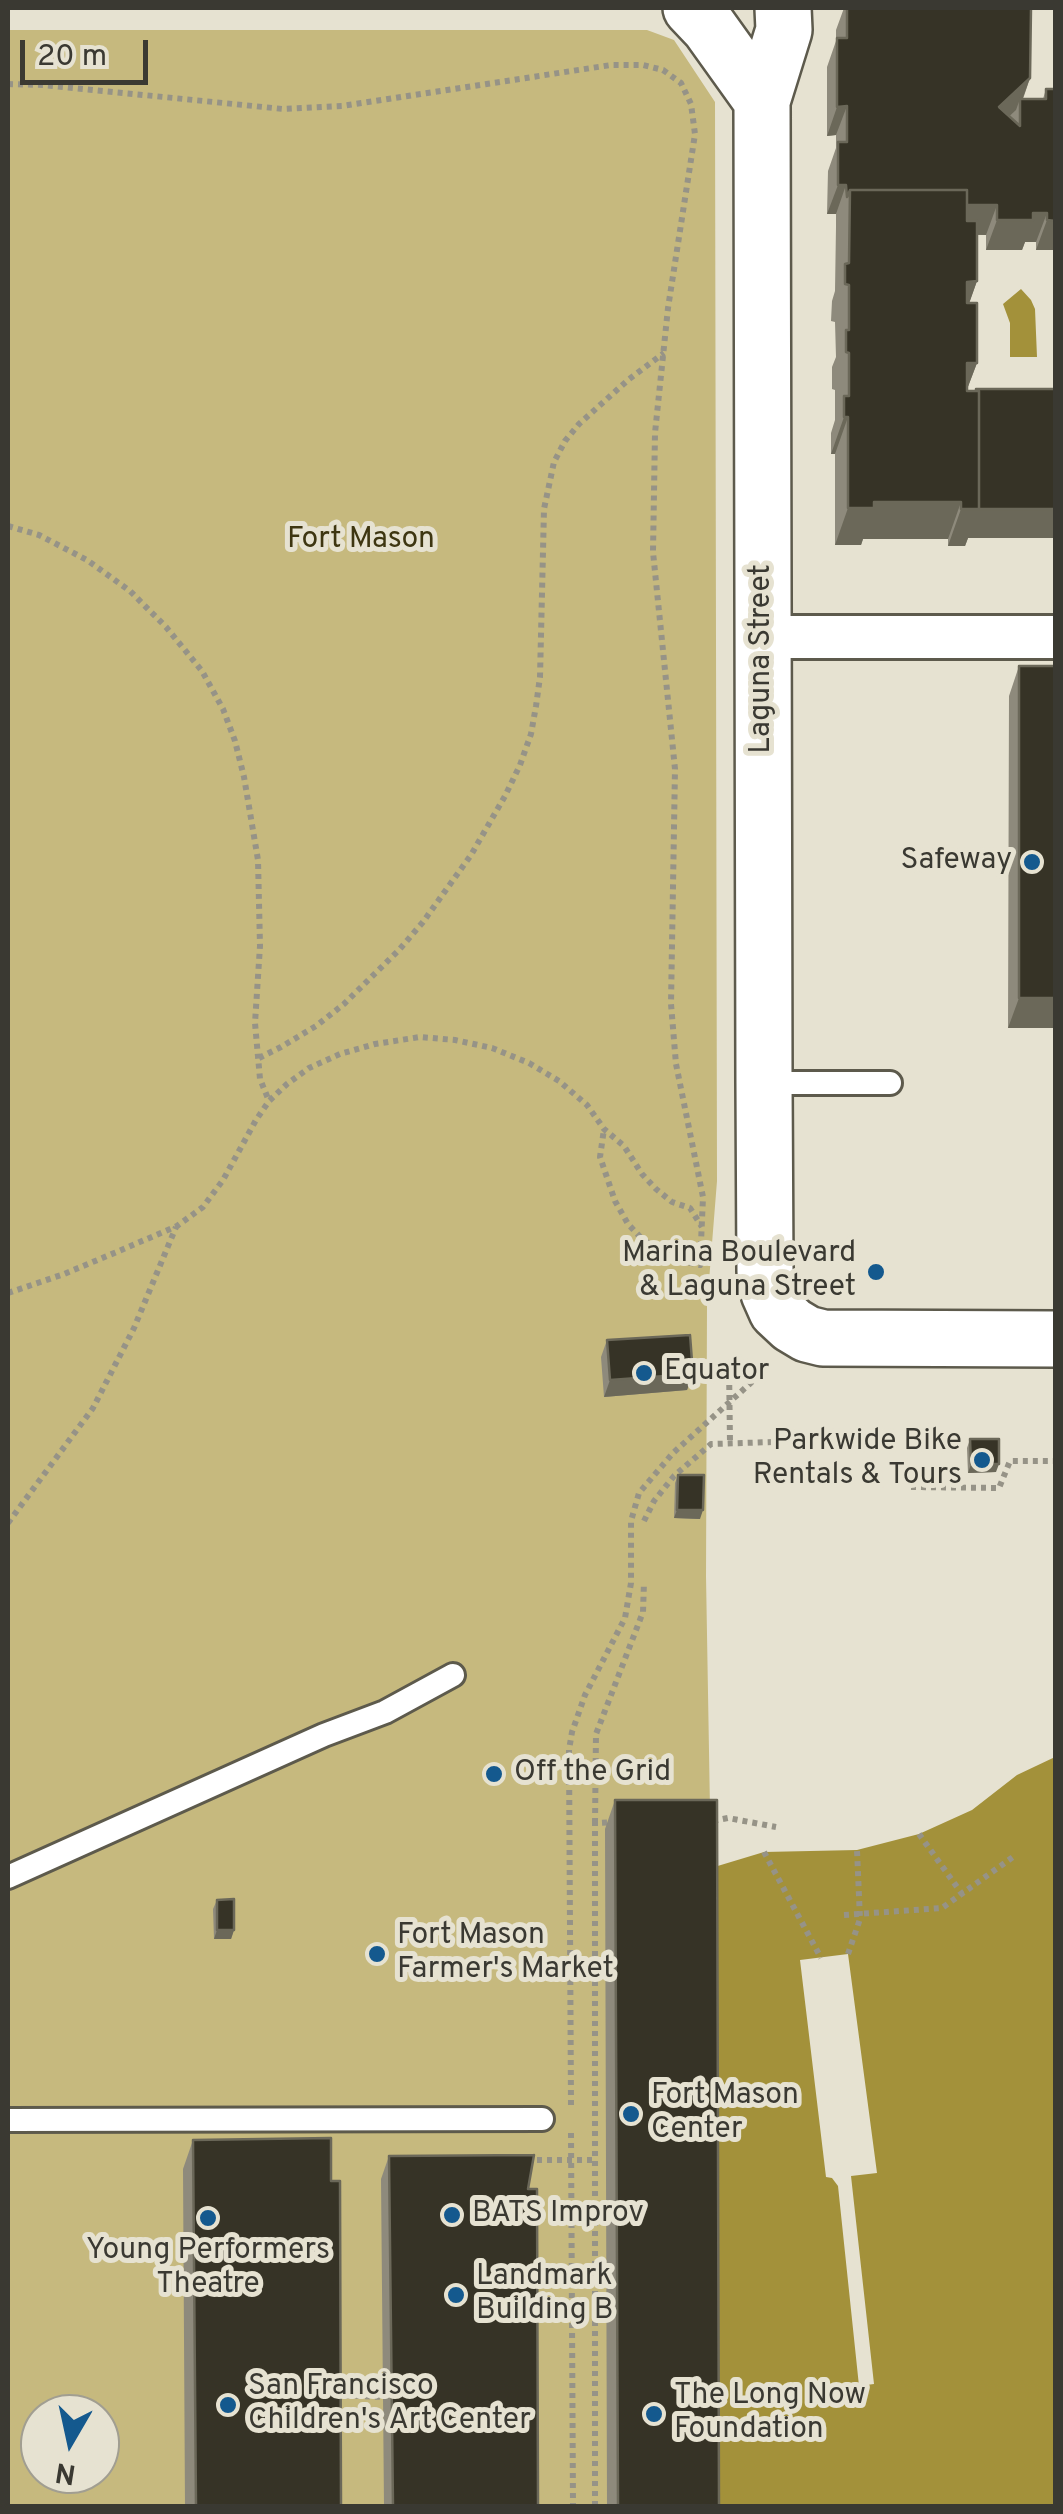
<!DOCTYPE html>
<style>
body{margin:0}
#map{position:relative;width:1063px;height:2514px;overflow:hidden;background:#e6e2d1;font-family:Overpass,sans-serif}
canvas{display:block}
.frame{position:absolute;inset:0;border:10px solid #3a3932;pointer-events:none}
.north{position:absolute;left:20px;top:2394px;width:100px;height:100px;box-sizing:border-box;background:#e6e2d1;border:2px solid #a19e91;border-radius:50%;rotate:189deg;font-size:28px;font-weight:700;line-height:40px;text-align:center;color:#3a3932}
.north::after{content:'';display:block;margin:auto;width:35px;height:45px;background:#14598e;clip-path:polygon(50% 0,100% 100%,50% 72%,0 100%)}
.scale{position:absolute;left:20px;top:40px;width:128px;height:45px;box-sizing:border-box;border:5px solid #3a3932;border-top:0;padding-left:12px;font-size:30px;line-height:35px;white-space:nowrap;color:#3a3932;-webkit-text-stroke:8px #e6e2d1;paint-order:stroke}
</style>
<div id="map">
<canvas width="1063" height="2514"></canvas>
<div class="frame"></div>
<div class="north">N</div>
<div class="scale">20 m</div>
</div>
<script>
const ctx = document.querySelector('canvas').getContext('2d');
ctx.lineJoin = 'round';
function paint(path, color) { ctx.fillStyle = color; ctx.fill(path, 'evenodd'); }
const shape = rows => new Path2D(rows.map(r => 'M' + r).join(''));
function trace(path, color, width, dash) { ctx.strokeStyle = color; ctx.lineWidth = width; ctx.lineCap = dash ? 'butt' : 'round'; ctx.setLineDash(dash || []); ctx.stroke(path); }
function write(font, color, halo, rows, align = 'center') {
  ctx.font = font + ' Overpass,sans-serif'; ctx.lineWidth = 10; ctx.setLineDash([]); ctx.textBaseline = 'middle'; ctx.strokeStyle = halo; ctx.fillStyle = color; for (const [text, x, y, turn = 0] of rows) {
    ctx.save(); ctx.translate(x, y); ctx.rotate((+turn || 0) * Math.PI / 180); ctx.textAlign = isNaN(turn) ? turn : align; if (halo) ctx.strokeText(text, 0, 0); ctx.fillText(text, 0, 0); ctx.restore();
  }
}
paint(shape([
 [8,30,647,30,674,40,715,102,717,1181,707,1306,706,1576,711,1868,715,2506,8,2506],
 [40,2414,100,2414,100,2474,40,2474]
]), '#c6b97e');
paint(shape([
 [1021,289,1031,300,1035,309,1037,357,1010,357,1010,323,1003,304],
 [1055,1757,1055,2506,715,2506,711,1868,764,1852,857,1850,919,1834,972,1810,1017,1775]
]), '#a3913a');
paint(shape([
 [848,1954,877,2173,851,2176,874,2384,859,2386,838,2186,832,2178,826,2177,800,1960]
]), '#e6e2d1');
const lane = shape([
 [764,1083,890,1083],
 [8,1877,324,1735,385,1712,453,1675],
 [8,2120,542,2119]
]);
const street = shape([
 [763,637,1056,637]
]);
const secondary = shape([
 [691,8,709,27,762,101],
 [783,8,784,30,762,101,764,1083,765,1271,769,1293,777,1311,792,1325,807,1334,823,1338,1056,1339]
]);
trace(lane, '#5d5a4c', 28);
trace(street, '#5d5a4c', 48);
trace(secondary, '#5d5a4c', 60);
trace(shape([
 [8,84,44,85,283,109,342,106,611,65,643,65,663,70,681,83,691,104,695,134,668,308,655,433,653,552,675,769,671,1004,676,1064,703,1197,700,1265,686,1262,662,1251,643,1240,628,1224,615,1201,600,1157,604,1129],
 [8,526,39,535,87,560,130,591,166,627,202,671,223,709,235,741,244,777,258,860,260,946,255,1023,260,1079,269,1101],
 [259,1058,281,1047,316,1026,344,1004,399,950,423,922,471,855,505,796,520,765,531,734,536,706,540,677,544,509,554,462,565,441,579,424,628,380,664,353],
 [8,1293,64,1274,119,1251,177,1226,203,1207,223,1180,256,1120,269,1101,287,1084,309,1068,340,1054,375,1044,420,1037,455,1040,492,1048,529,1063,559,1081,587,1105,604,1129,624,1146,642,1174,656,1189,672,1202,690,1208,702,1227],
 [729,1365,730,1443],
 [911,1487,999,1488,1010,1461,1056,1461],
 [644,1521,654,1501,674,1476,711,1444,838,1440],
 [8,1523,93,1408,134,1328,176,1227],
 [713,1821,728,1818,776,1827],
 [595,1823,596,1734,643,1612,644,1582],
 [919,1834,962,1894],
 [764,1852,821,1958],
 [844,1915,942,1908,1013,1857],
 [848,1954,860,1919,857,1850],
 [571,2105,569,1750,572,1732,585,1695,625,1618,631,1583,631,1521,639,1493,673,1453,754,1380],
 [571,2133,573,2506],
 [527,2160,595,2160],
 [335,2395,384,2397],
 [595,2506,595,1823,615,1822]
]), '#969387', 6, [5, 5]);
trace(lane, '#fff', 22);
trace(street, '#fff', 42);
trace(secondary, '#fff', 55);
paint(shape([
 [844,8,1031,8,1030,78,1023,99,1043,99,1046,89,1056,89,1056,250,1036,250,1036,242,1025,242,1022,250,986,250,986,235,977,235,977,281,969,303,977,363,967,389,968,538,965,546,948,546,948,539,863,539,861,545,835,545,835,454,831,454,831,433,835,420,835,390,832,389,832,367,836,357,835,322,831,321,832,301,835,291,836,227,836,214,827,214,828,171,836,148,836,135,827,136,827,67,836,41,836,30],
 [1019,666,1056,1028,1008,1028,1009,696],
 [607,1340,693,1374,687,1390,604,1397,601,1357],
 [970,1439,996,1472,968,1473,967,1448],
 [678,1475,700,1519,674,1518,675,1483],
 [615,1800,719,2506,607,2506,605,1829],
 [217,1900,234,1930,231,1939,214,1939,213,1909],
 [193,2140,331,2181,341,2506,185,2506,183,2169],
 [389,2156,528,2189,538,2506,384,2506,381,2179]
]), '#8e8a7c');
paint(shape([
 [1030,78,1020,106,1020,99,1016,110,988,136,999,107],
 [847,106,836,135,827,136,837,107],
 [838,185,846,185,836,214,827,214],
 [965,205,997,205,986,235,954,234],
 [1033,213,1047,213,1036,242,1025,242,1022,250,986,250,997,220],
 [1047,220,1056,221,1056,250,1036,250],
 [977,281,964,318,967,282],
 [967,363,977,363,963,400],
 [844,417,848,417,835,454,831,454],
 [874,502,961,502,948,539,863,539,861,545,835,545,848,508],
 [961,509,1056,509,1056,538,968,538,965,546,948,546],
 [1019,998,1056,998,1056,1028,1008,1028],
 [693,1374,687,1390,604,1397,610,1380],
 [971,1464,999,1464,996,1472,968,1473],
 [677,1510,703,1510,700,1519,674,1518],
 [217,1930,234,1930,231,1939,214,1939]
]), '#6b6859');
const building = shape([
 [847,8,1031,8,1030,78,999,107,1020,126,1020,99,1046,99,1046,89,1056,89,1056,221,1047,220,1047,213,1033,213,1033,220,997,220,997,205,967,205,967,190,850,190,847,197,846,185,838,185,838,142,847,142,847,106,837,107,837,38,847,38,847,8],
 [850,190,967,190,967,221,977,221,977,281,967,282,967,303,977,303,977,363,967,363,967,391,979,391,979,509,961,509,961,502,874,502,874,508,848,508,848,417,844,417,844,396,849,396,849,353,846,352,846,330,849,330,849,285,845,284,845,264,849,263,850,190],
 [976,389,1055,389,1056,509,979,509,979,391,976,391,976,389],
 [1019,666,1056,666,1056,998,1019,998,1019,666],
 [690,1335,693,1374,610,1380,607,1340,690,1335],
 [970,1439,999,1439,999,1464,971,1464,970,1439],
 [678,1475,704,1475,703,1510,677,1510,678,1475],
 [615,1800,717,1800,719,2506,618,2506,615,1800],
 [234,1899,234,1930,217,1930,217,1900,234,1899],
 [331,2138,331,2181,340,2181,341,2506,196,2506,193,2140,331,2138],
 [534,2155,528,2189,537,2189,538,2506,393,2506,389,2156,534,2155]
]);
paint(building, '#363326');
trace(building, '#6b6859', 2.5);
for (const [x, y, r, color] of [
 [1032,862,10,"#14598e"],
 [876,1272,10,"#14598e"],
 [644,1373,10,"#14598e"],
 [982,1460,10,"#14598e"],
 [494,1774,10,"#14598e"],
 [377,1954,10,"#14598e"],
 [631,2114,10,"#14598e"],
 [452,2215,10,"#14598e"],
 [208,2218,10,"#14598e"],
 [456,2295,10,"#14598e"],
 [228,2405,10,"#14598e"],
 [654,2414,10,"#14598e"]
]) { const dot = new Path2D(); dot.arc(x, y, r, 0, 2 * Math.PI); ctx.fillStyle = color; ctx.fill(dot); trace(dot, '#e6e2d1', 4); }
write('30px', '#3e3611', '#e6e2d1', [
 ["Fort Mason",361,541]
]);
write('30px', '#3a3932', '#e6e2d1', [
 ["Laguna Street",763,659,-90]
]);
write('30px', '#3a3932', '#e6e2d1', [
 ["Safeway",1012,862,"right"],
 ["Marina Boulevard",856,1255,"right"],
 ["& Laguna Street",856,1289,"right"],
 ["Equator",664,1373],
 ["Parkwide Bike",962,1443,"right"],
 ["Rentals & Tours",962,1477,"right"],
 ["Off the Grid",514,1774],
 ["Fort Mason",397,1937],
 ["Farmer's Market",397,1971],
 ["Fort Mason",651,2097],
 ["Center",651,2131],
 ["BATS Improv",472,2215],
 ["Young Performers",208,2252,"center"],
 ["Theatre",208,2286,"center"],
 ["Landmark",476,2278],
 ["Building B",476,2312],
 ["San Francisco",248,2388],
 ["Children's Art Center",248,2422],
 ["The Long Now",674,2397],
 ["Foundation",674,2431]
], 'left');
</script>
